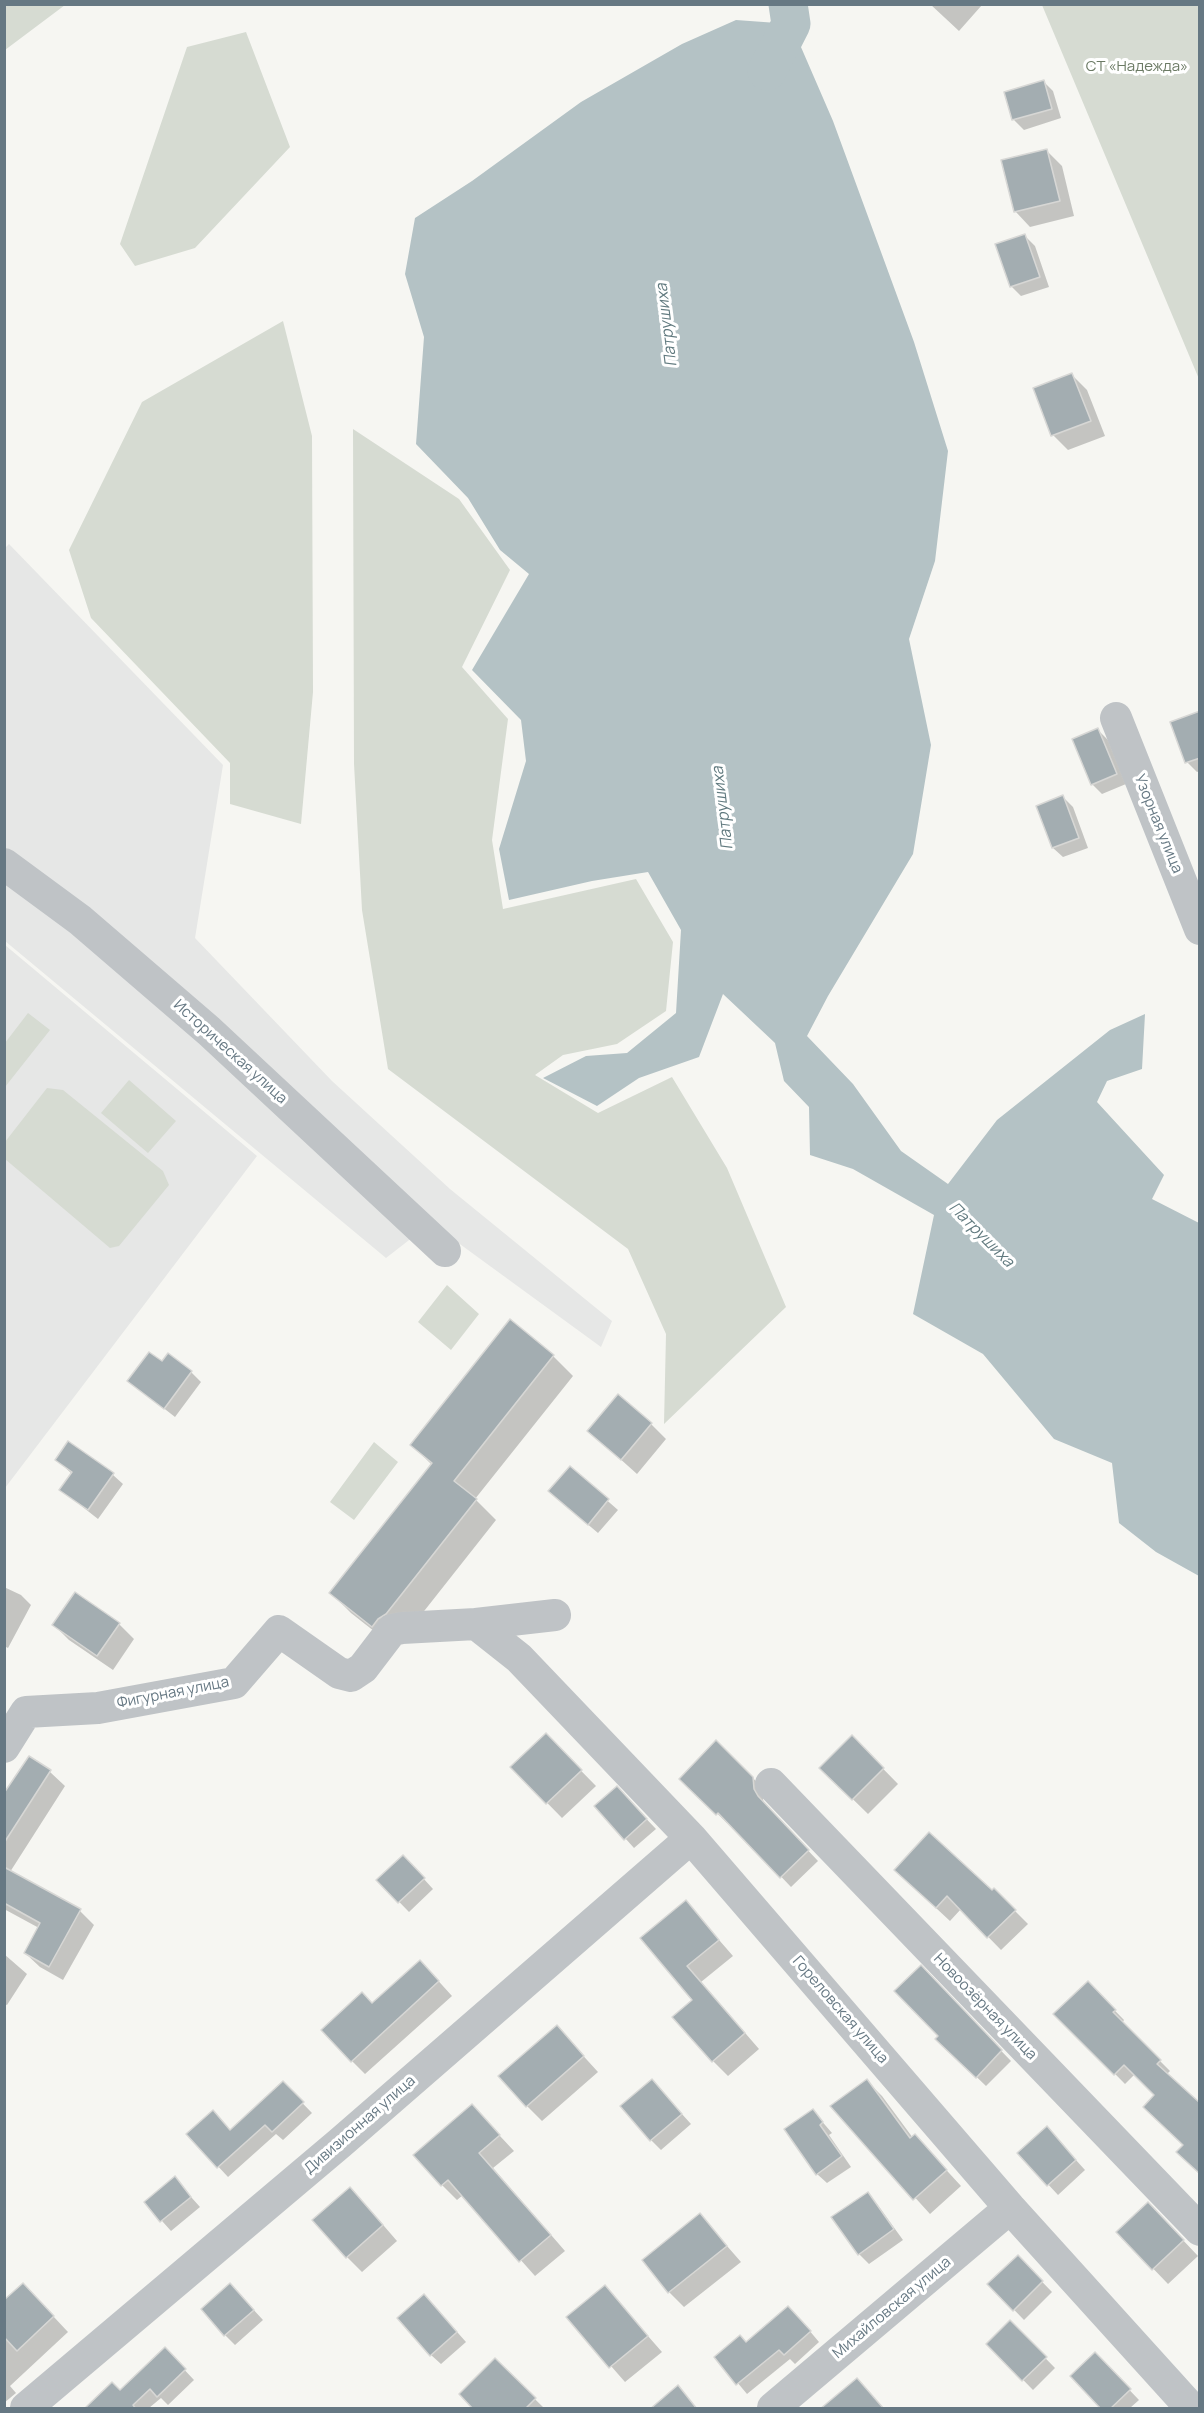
<!DOCTYPE html>
<meta charset="utf-8">
<style>
body{margin:0}
#map{position:relative;width:1204px;height:2413px;overflow:hidden;background:#f6f6f2;font-family:Manrope,sans-serif}
canvas{display:block}
.frame{position:absolute;inset:0;border:6px solid #667883;pointer-events:none}
</style>
<div id="map">
<canvas width="1204" height="2413"></canvas>
<div class="frame"></div>
</div>
<script>
const ctx = document.querySelector('canvas').getContext('2d');
ctx.lineJoin = 'round';
function paint(path, color) { ctx.fillStyle = color; ctx.fill(path, 'evenodd'); }
const shape = rows => new Path2D(rows.map(r => 'M' + r).join(''));
function trace(path, color, width, dash) { ctx.strokeStyle = color; ctx.lineWidth = width; ctx.lineCap = dash ? 'butt' : 'round'; ctx.setLineDash(dash || []); ctx.stroke(path); }
function write(font, color, halo, rows, align = 'center') {
  ctx.font = font + ' Manrope,sans-serif'; ctx.lineWidth = 6; ctx.setLineDash([]); ctx.textBaseline = 'middle'; ctx.strokeStyle = halo; ctx.fillStyle = color; for (const [text, x, y, turn = 0] of rows) {
    ctx.save(); ctx.translate(x, y); ctx.rotate((+turn || 0) * Math.PI / 180); ctx.textAlign = isNaN(turn) ? turn : align; if (halo) ctx.strokeText(text, 0, 0); ctx.fillText(text, 0, 0); ctx.restore();
  }
}
paint(shape([
 [9,544,223,765,195,938,332,1081,450,1189,612,1321,601,1347,431,1223,386,1258,5,941,4,549],
 [5,945,257,1156,5,1488]
]), '#e6e7e6');
paint(shape([
 [5,4,65,4,65,5,5,50],
 [1042,5,1199,5,1199,379],
 [246,32,290,147,195,248,135,266,120,244,187,47],
 [283,321,312,436,313,692,301,824,230,804,230,763,91,618,69,550,142,402],
 [353,429,459,499,510,570,462,667,508,719,492,840,503,909,636,879,673,942,666,1011,617,1044,563,1055,535,1075,598,1113,672,1077,727,1168,786,1307,664,1424,666,1334,628,1249,388,1069,362,910,354,764],
 [28,1013,50,1030,5,1087,5,1043],
 [129,1080,176,1121,148,1153,101,1113],
 [47,1088,63,1090,163,1171,169,1185,119,1246,110,1248,5,1159,5,1142],
 [447,1285,479,1314,451,1350,418,1322],
 [374,1442,398,1462,354,1520,330,1502]
]), '#d6dbd2');
paint(shape([
 [736,20,791,24,833,121,914,342,948,451,935,561,909,639,931,745,913,854,828,996,807,1036,853,1084,901,1151,948,1184,997,1120,1110,1030,1145,1014,1142,1069,1107,1081,1097,1102,1164,1175,1152,1199,1199,1223,1199,1576,1156,1552,1119,1523,1112,1463,1054,1439,983,1354,913,1314,934,1215,853,1169,810,1155,809,1107,784,1081,775,1043,723,994,699,1057,639,1078,597,1106,543,1078,586,1056,627,1053,676,1013,681,930,648,872,592,881,509,900,499,849,526,761,521,720,472,670,529,574,500,550,468,498,416,444,424,337,405,274,415,218,472,181,581,102,682,44]
]), '#b4c2c5');
paint(shape([
 [930,4,982,4,982,5,959,31],
 [1043,81,1053,91,1061,118,1024,130,1014,120,1005,93],
 [1047,151,1062,166,1074,216,1030,227,1015,211],
 [1025,236,1035,246,1049,287,1021,296,1011,286],
 [1071,374,1087,390,1105,436,1068,450,1053,435],
 [1200,713,1200,771,1197,772,1187,762],
 [1098,730,1108,740,1126,784,1102,794,1092,784],
 [1063,797,1073,807,1088,848,1063,857,1053,848],
 [511,1321,553,1356,573,1376,475,1499,496,1520,406,1634,393,1646,351,1613,331,1593,432,1465,412,1445],
 [162,1363,191,1372,201,1382,175,1417,129,1381],
 [651,1424,666,1439,637,1474,589,1431],
 [57,1460,113,1475,123,1484,98,1519,61,1490,72,1474],
 [570,1468,618,1510,598,1533,560,1501],
 [4,1587,21,1595,31,1605,8,1648,4,1646],
 [119,1624,134,1639,113,1670,69,1640,54,1625],
 [546,1735,596,1786,562,1818,512,1767],
 [852,1737,898,1784,868,1814,821,1768],
 [716,1742,763,1788,763,1800,768,1808,818,1861,791,1887,729,1822,727,1823,681,1779],
 [29,1758,50,1772,65,1786,10,1872,80,1911,94,1925,63,1980,40,1967,25,1953,39,1928,4,1909,4,1796],
 [617,1788,656,1829,634,1848,625,1838],
 [413,1867,433,1889,409,1912,378,1880],
 [909,1883,992,1892,994,1890,1028,1924,1001,1950,961,1909,950,1921],
 [686,1902,733,1956,701,1982,759,2049,728,2076,713,2061,694,2000,642,1938],
 [4,1954,27,1974,7,2005,4,2004],
 [921,1968,1011,2061,986,2086,937,2039,940,2036],
 [433,1975,452,1996,365,2074,352,2061],
 [1088,1983,1124,2020,1122,2023,1170,2071,1166,2075,1185,2145,1156,2095,1135,2074,1125,2084,1056,2014],
 [557,2027,598,2072,542,2121,527,2106],
 [652,2081,691,2124,661,2150,651,2140],
 [867,2081,882,2096,913,2138,915,2136,961,2186,930,2214,832,2106],
 [283,2083,312,2113,283,2140,276,2134,228,2177,188,2134,231,2131],
 [472,2106,514,2151,493,2168,565,2251,535,2276,463,2195,457,2200,442,2185],
 [813,2111,832,2133,829,2135,851,2167,827,2183,817,2174],
 [1056,2138,1085,2170,1058,2195,1019,2153],
 [175,2179,200,2207,171,2231,146,2203],
 [867,2194,877,2204,903,2240,869,2264,859,2254],
 [365,2204,397,2241,362,2272,347,2257],
 [700,2215,741,2262,684,2307,669,2292],
 [1163,2219,1198,2256,1168,2284,1118,2232],
 [1018,2257,1052,2292,1024,2320,989,2284],
 [605,2287,662,2352,625,2382,568,2317],
 [240,2295,263,2320,235,2345,225,2335],
 [38,2300,68,2332,10,2386,16,2393,4,2403,4,2302],
 [434,2306,466,2342,441,2364,431,2355],
 [798,2317,819,2342,795,2364,790,2359,747,2394,716,2357],
 [1010,2322,1055,2368,1033,2390,988,2344],
 [165,2349,194,2380,168,2405,161,2398,149,2408,86,2408,120,2392],
 [1095,2354,1139,2400,1130,2408,1103,2408],
 [495,2360,544,2408,475,2408]
]), '#0003');
trace(shape([
 [767,71,791,24,788,4]
]), '#b4c2c5', 39);
const building = shape([
 [1044,80,1052,109,1012,120,1004,92,1044,80],
 [1047,149,1060,201,1014,212,1001,160,1047,149],
 [1025,234,1040,277,1010,287,995,244,1025,234],
 [1072,373,1091,421,1051,436,1033,388,1072,373],
 [1200,711,1200,758,1185,763,1170,722,1200,711],
 [1098,728,1117,774,1091,785,1072,739,1098,728],
 [1063,795,1079,838,1052,848,1036,806,1063,795],
 [510,1319,554,1355,454,1481,477,1499,386,1614,378,1619,372,1627,329,1593,432,1463,410,1445,510,1319],
 [149,1352,162,1361,168,1353,192,1371,164,1409,127,1381,149,1352],
 [618,1394,652,1423,621,1460,587,1431,618,1394],
 [68,1441,114,1473,88,1510,59,1490,72,1472,55,1460,68,1441],
 [570,1466,609,1499,588,1525,548,1491,570,1466],
 [75,1592,120,1623,97,1656,52,1625,75,1592],
 [546,1733,582,1770,546,1804,510,1767,546,1733],
 [852,1735,884,1768,852,1800,819,1768,852,1735],
 [716,1740,753,1777,754,1789,758,1796,809,1850,780,1878,718,1813,716,1815,679,1779,716,1740],
 [29,1756,51,1770,4,1843,4,1793,29,1756],
 [617,1786,647,1819,624,1840,594,1806,617,1786],
 [929,1832,992,1890,994,1888,1016,1910,987,1938,947,1896,936,1908,894,1870,929,1832],
 [403,1855,425,1878,398,1903,376,1880,403,1855],
 [4,1867,81,1909,49,1967,24,1953,40,1923,4,1903,4,1867],
 [686,1900,719,1940,687,1966,745,2033,712,2062,672,2017,692,2000,640,1938,686,1900],
 [420,1960,439,1981,351,2062,321,2030,362,1992,372,2003,420,1960],
 [921,1965,1002,2050,976,2078,935,2039,938,2036,894,1991,921,1965],
 [1088,1981,1116,2010,1113,2012,1161,2060,1157,2064,1200,2103,1200,2174,1176,2152,1183,2145,1143,2107,1154,2095,1124,2065,1114,2075,1053,2014,1088,1981],
 [557,2025,584,2056,526,2107,498,2076,557,2025],
 [652,2079,682,2114,650,2141,620,2106,652,2079],
 [867,2079,910,2138,915,2134,947,2170,913,2200,830,2106,867,2079],
 [283,2081,304,2102,272,2132,265,2125,217,2168,186,2134,213,2110,230,2130,283,2081],
 [472,2104,500,2135,479,2153,551,2235,519,2262,448,2180,441,2186,413,2155,472,2104],
 [813,2109,823,2122,820,2125,842,2156,816,2175,784,2129,813,2109],
 [1047,2126,1076,2160,1047,2186,1017,2153,1047,2126],
 [175,2176,191,2197,160,2222,144,2202,175,2176],
 [350,2187,383,2225,346,2258,312,2220,350,2187],
 [868,2192,894,2229,858,2255,831,2217,868,2192],
 [1148,2202,1184,2240,1152,2270,1116,2232,1148,2202],
 [700,2213,727,2246,668,2293,642,2260,700,2213],
 [1018,2255,1043,2281,1013,2311,987,2284,1018,2255],
 [23,2283,54,2316,17,2351,4,2337,4,2300,23,2283],
 [230,2283,254,2310,224,2336,201,2309,230,2283],
 [605,2285,648,2336,609,2368,566,2317,605,2285],
 [424,2294,457,2332,430,2356,397,2318,424,2294],
 [788,2306,811,2331,784,2355,779,2350,736,2385,714,2357,740,2335,746,2342,788,2306],
 [1010,2320,1047,2357,1022,2381,986,2344,1010,2320],
 [165,2347,186,2369,157,2397,150,2389,133,2405,136,2409,84,2409,112,2382,120,2390,165,2347],
 [1095,2352,1131,2389,1110,2409,1101,2409,1070,2376,1095,2352],
 [495,2358,536,2398,525,2409,473,2409,459,2394,495,2358],
 [857,2378,884,2409,820,2409,857,2378],
 [678,2385,697,2409,650,2409,678,2385]
]);
paint(building, '#a3adb1');
trace(building, '#d7d7d5', 1.5);
trace(shape([
 [1116,718,1200,929],
 [4,864,80,920,209,1031,445,1251],
 [476,1624,519,1658,691,1838,1010,2208,1191,2408],
 [4,1747,26,1712,98,1708,234,1683,279,1631,339,1673,351,1676,363,1668,392,1630,402,1628,476,1624,555,1615],
 [771,1784,1200,2230],
 [26,2408,340,2143,691,1838],
 [773,2408,1010,2208]
]), '#bfc3c6', 32);
write('15px', '#6b7a64', '#fff', [
 ["СТ «Надежда»",1137,67]
]);
write('15px', '#667883', '#fff', [
 ["Узорная улица",1158,824,68],
 ["Историческая улица",230,1052,42],
 ["Фигурная улица",173,1693,-11],
 ["Новоозёрная улица",985,2007,46],
 ["Гореловская улица",840,2010,49],
 ["Дивизионная улица",360,2125,-41],
 ["Михайловская улица",892,2308,-40]
]);
write('italic 16px', '#617a7f', '#fff', [
 ["Патрушиха",667,325,-97],
 ["Патрушиха",723,808,-97],
 ["Патрушиха",981,1235,45]
]);
</script>
